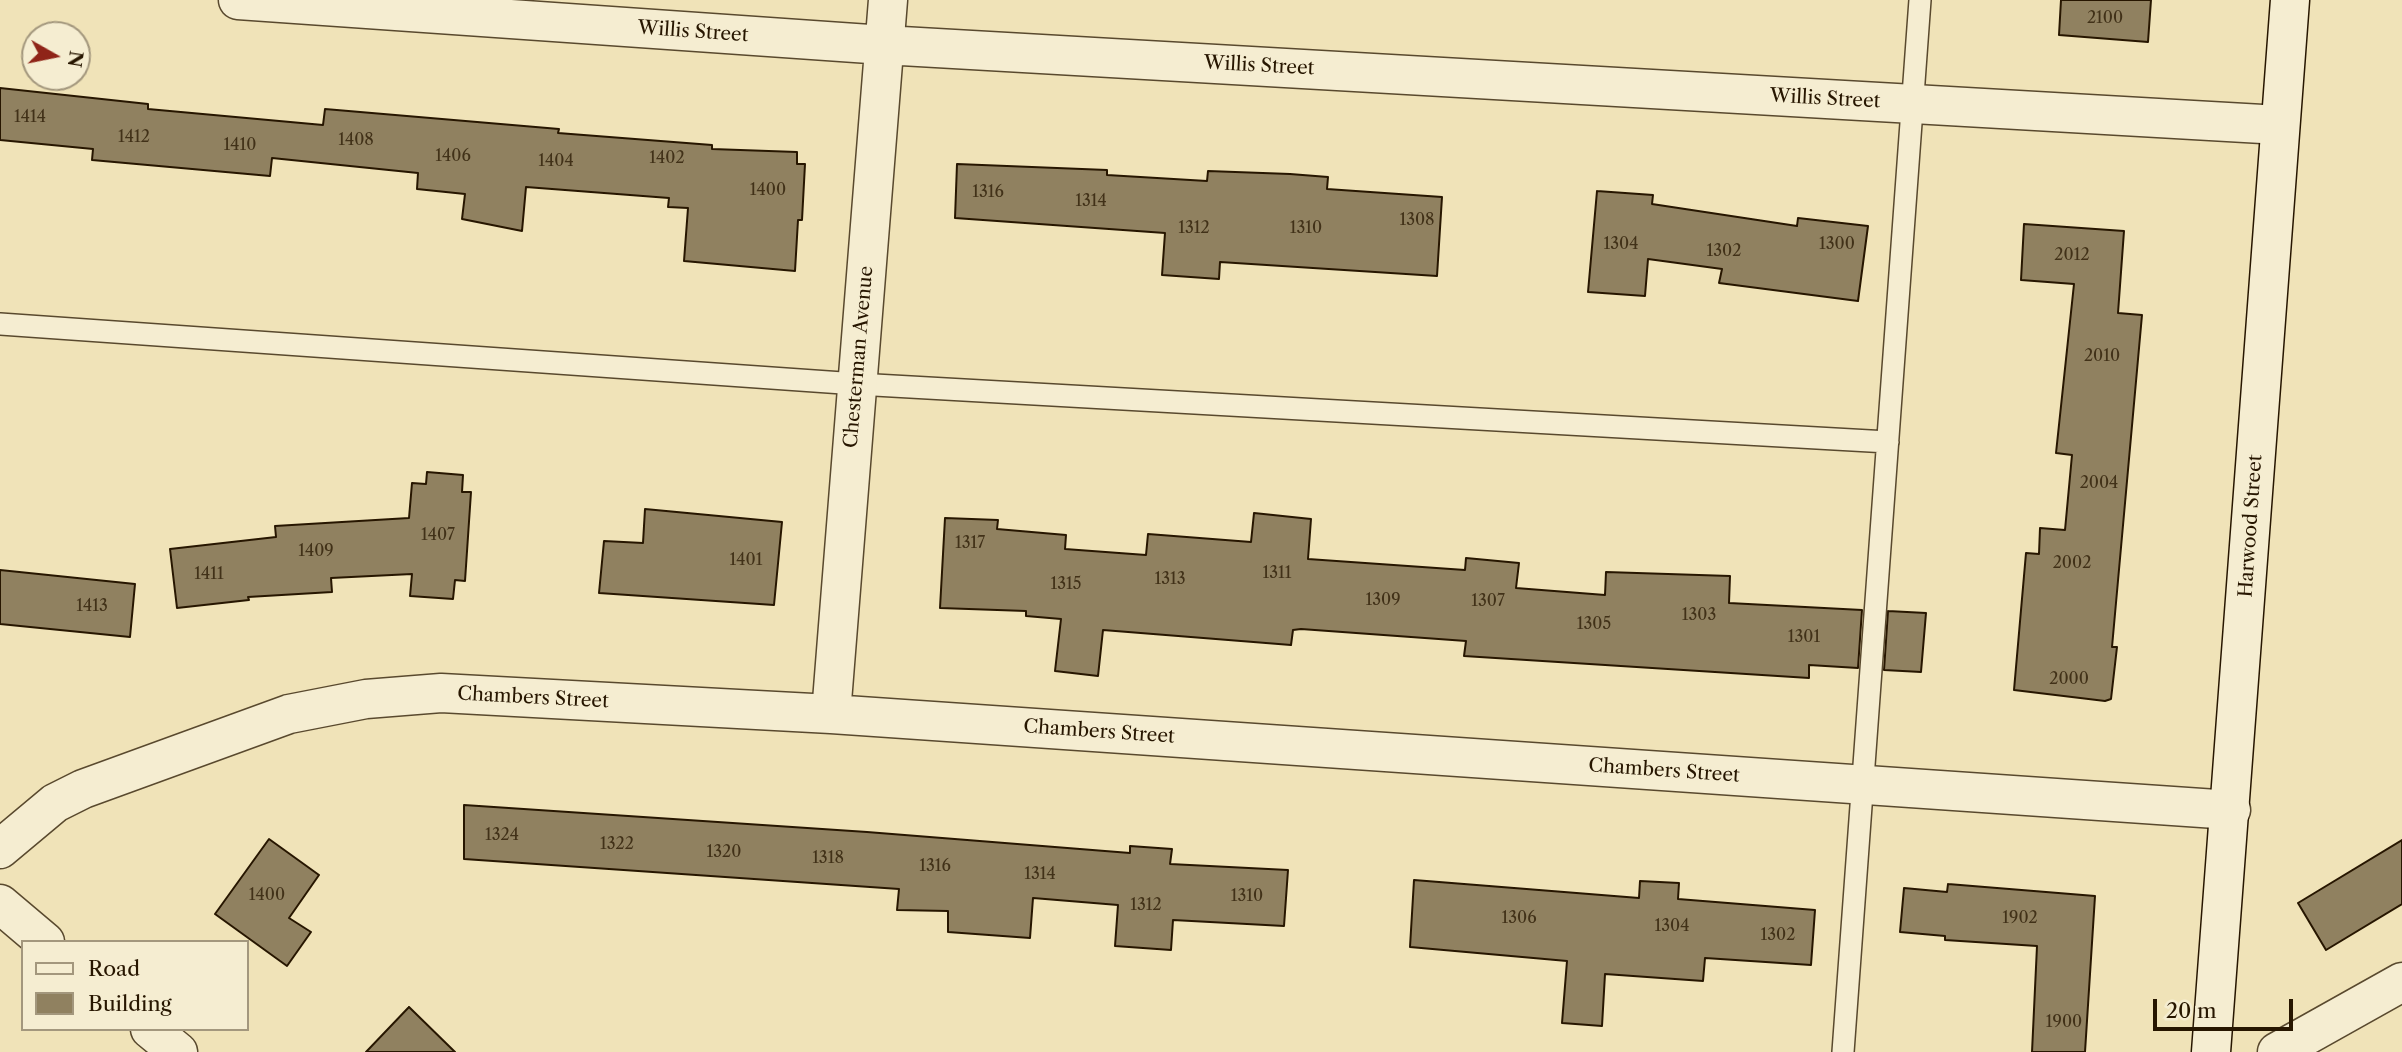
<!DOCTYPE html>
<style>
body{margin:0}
#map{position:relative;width:2402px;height:1052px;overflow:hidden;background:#f0e3b8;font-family:"Libre Caslon Text",serif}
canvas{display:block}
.legend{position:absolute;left:21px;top:940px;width:228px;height:91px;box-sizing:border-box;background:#f5edd1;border:2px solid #a3977d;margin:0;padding:9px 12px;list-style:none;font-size:21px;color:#271600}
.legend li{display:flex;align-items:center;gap:14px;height:35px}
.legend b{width:35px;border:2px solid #a3977d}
.north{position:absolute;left:21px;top:21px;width:70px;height:70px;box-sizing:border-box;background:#f5edd1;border:2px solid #a3977d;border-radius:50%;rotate:99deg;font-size:19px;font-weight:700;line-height:28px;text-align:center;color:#271600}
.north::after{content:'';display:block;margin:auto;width:24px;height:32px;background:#8f2418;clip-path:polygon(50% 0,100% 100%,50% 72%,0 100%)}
.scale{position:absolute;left:2153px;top:999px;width:140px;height:32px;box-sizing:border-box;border:4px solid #271600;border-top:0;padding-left:9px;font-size:21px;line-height:24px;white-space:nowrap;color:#271600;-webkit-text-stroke:5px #f5edd1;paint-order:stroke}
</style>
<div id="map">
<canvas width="2402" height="1052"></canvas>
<ul class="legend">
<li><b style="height:9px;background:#f5edd1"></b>Road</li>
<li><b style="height:19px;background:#908160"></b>Building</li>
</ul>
<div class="north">N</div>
<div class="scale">20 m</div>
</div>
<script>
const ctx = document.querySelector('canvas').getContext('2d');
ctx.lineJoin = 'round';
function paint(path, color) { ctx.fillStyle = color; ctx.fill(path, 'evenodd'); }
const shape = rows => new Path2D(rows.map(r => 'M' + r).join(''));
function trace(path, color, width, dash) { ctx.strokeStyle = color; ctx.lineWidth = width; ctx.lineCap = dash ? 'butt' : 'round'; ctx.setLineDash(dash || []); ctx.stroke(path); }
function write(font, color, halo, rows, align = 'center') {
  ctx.font = font + ' "Libre Caslon Text",serif'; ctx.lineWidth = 5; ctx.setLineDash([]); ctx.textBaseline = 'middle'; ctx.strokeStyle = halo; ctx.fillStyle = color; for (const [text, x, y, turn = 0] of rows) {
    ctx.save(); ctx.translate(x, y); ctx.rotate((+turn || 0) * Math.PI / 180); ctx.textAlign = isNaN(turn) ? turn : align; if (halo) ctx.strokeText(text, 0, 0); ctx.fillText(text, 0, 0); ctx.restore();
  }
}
const building = shape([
 [2061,0,2151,0,2148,42,2059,35,2061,0],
 [0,88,148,104,148,109,323,125,325,109,559,129,558,133,712,145,712,149,797,152,797,164,805,164,802,220,798,220,795,271,684,261,688,208,668,207,669,198,526,187,522,231,462,219,465,194,417,189,418,173,272,158,270,176,92,160,93,149,0,140,0,88],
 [957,164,1107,170,1107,175,1207,181,1208,171,1290,174,1328,177,1327,189,1442,197,1437,276,1220,262,1219,279,1162,275,1165,233,955,218,957,164],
 [1597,191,1653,195,1652,204,1797,226,1798,218,1868,226,1858,301,1719,283,1722,269,1648,259,1645,296,1588,292,1597,191],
 [2024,224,2124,231,2118,313,2142,315,2112,647,2117,647,2111,699,2105,701,2014,690,2026,553,2039,554,2040,528,2065,530,2072,455,2056,453,2074,284,2021,280,2024,224],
 [427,472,463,475,462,492,471,492,465,581,455,580,453,599,410,596,412,574,331,578,332,592,248,597,249,600,177,608,170,549,276,537,275,526,409,518,412,483,426,484,427,472],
 [645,509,782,522,774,605,599,593,604,541,643,543,645,509],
 [1254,513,1311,519,1308,559,1465,570,1466,558,1519,563,1516,588,1605,595,1606,572,1730,576,1729,603,1862,610,1858,668,1809,665,1809,678,1464,656,1466,641,1301,629,1293,630,1291,645,1103,630,1098,676,1055,671,1061,619,1026,616,1026,611,940,608,945,518,998,520,997,529,1066,535,1065,549,1146,555,1148,534,1251,542,1254,513],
 [0,570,135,584,130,637,0,624,0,570],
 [1888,611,1926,613,1921,672,1884,670,1888,611],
 [464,805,867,832,1130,853,1130,846,1172,849,1170,864,1288,870,1284,926,1173,920,1171,950,1115,946,1118,905,1033,898,1030,938,948,932,948,911,897,910,899,889,464,859,464,805],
 [269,839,319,875,289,918,311,932,287,966,215,914,269,839],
 [2402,840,2402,904,2326,950,2298,903,2402,840],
 [1414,880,1639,898,1640,881,1679,883,1678,899,1815,910,1811,965,1705,958,1703,981,1605,974,1602,1026,1562,1023,1567,961,1410,947,1414,880],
 [1948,884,2095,896,2085,1052,2032,1052,2037,946,1945,940,1945,936,1900,932,1904,888,1947,892,1948,884],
 [409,1007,455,1052,366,1052,409,1007]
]);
paint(building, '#908160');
trace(building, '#271600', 2);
const lane = shape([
 [0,324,857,384,1888,442],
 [1843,1052,1920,0]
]);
const street = shape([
 [238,0,884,45,2280,125],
 [831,714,888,0],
 [0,849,55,803,83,789,289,714,366,699,441,693,831,714,2231,810],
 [0,904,45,942],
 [150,1029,178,1052],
 [2277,1052,2402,982]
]);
const secondary = shape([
 [2211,1052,2290,0]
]);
trace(lane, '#59492e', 24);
trace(street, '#59492e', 41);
trace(secondary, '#271600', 41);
trace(lane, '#f5edd1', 21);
trace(street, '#f5edd1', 38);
trace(secondary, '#f5edd1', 38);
write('16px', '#413118', null, [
 ["2100",2105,18],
 ["1414",30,117],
 ["1412",134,137],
 ["1408",356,140],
 ["1410",240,145],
 ["1406",453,156],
 ["1402",667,158],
 ["1404",556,161],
 ["1400",768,190],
 ["1316",988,192],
 ["1314",1091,201],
 ["1308",1417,220],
 ["1312",1194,228],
 ["1310",1306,228],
 ["1304",1621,244],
 ["1300",1837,244],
 ["1302",1724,251],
 ["2012",2072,255],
 ["2010",2102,356],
 ["2004",2099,483],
 ["1407",438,535],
 ["1317",970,543],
 ["1409",316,551],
 ["1401",746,560],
 ["2002",2072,563],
 ["1311",1277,573],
 ["1411",209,574],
 ["1313",1170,579],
 ["1315",1066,584],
 ["1309",1383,600],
 ["1307",1488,601],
 ["1413",92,606],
 ["1303",1699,615],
 ["1305",1594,624],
 ["1301",1804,637],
 ["2000",2069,679],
 ["1324",502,835],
 ["1322",617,844],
 ["1320",724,852],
 ["1318",828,858],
 ["1316",935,866],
 ["1314",1040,874],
 ["1400",267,895],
 ["1310",1247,896],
 ["1312",1146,905],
 ["1306",1519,918],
 ["1902",2020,918],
 ["1304",1672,926],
 ["1302",1778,935],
 ["1900",2064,1022]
]);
write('19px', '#271600', '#f5edd1', [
 ["Willis Street",693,32,4],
 ["Willis Street",1259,66,3],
 ["Willis Street",1825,99,3],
 ["Chesterman Avenue",859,357,-85],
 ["Harwood Street",2251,526,-86],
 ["Chambers Street",533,698,3],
 ["Chambers Street",1099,732,4],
 ["Chambers Street",1664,771,4]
]);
</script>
